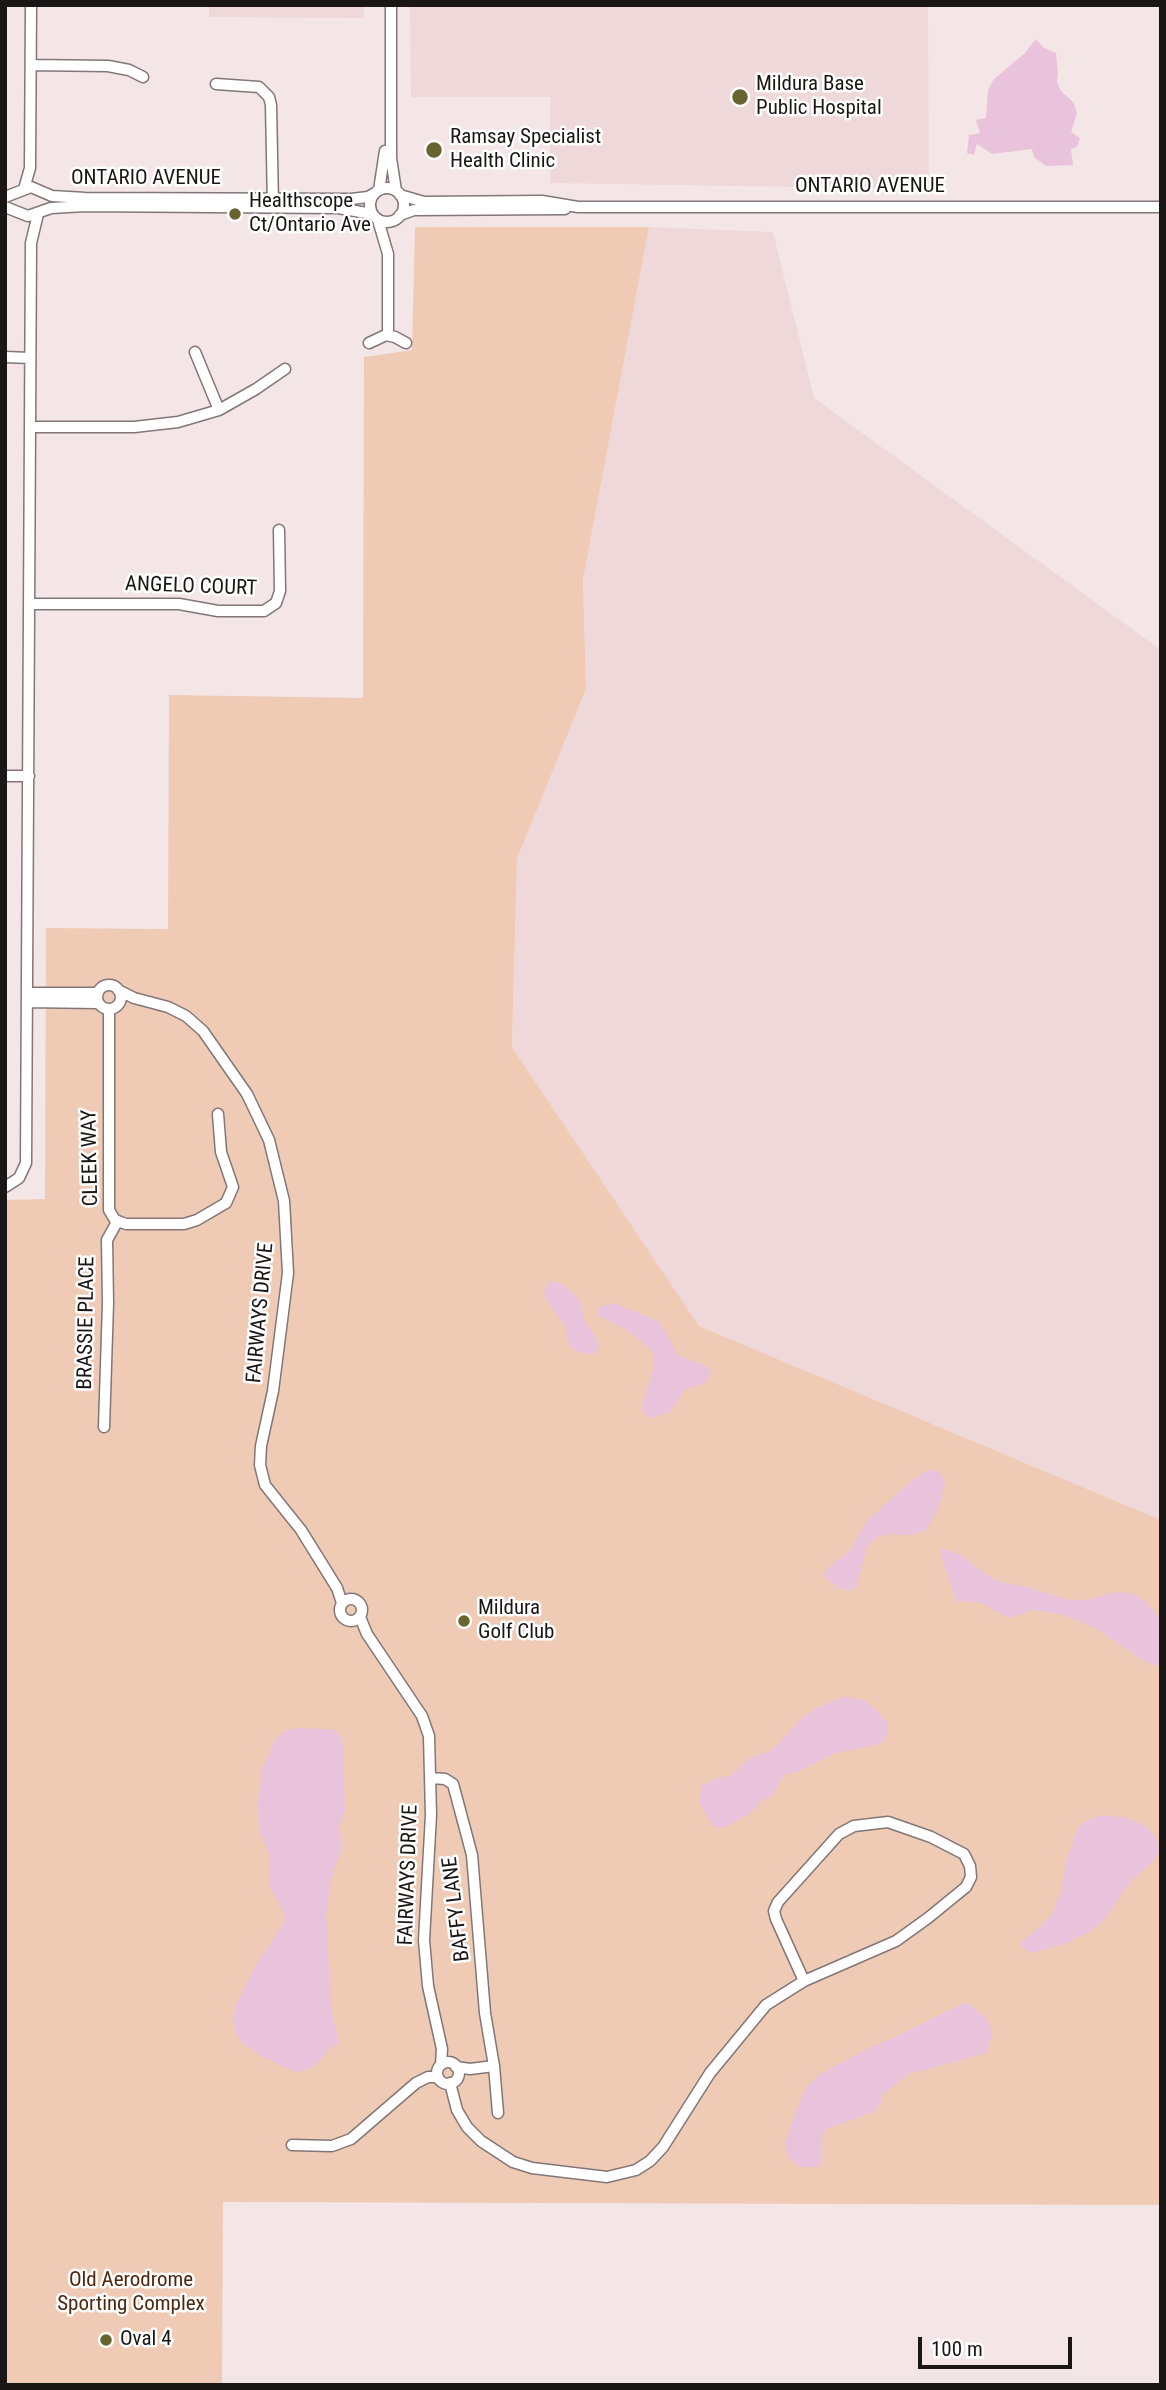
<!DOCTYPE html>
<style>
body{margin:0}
#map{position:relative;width:1166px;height:2390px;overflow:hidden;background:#f4e6e7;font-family:"Roboto Condensed",sans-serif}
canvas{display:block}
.frame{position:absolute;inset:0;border:7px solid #1b1616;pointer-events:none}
.scale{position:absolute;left:918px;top:2337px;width:154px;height:32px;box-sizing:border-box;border:4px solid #1b1616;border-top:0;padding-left:9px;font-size:21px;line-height:24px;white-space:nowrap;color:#1b1616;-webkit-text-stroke:5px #fff;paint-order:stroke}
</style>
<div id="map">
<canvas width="1166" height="2390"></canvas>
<div class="frame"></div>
<div class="scale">100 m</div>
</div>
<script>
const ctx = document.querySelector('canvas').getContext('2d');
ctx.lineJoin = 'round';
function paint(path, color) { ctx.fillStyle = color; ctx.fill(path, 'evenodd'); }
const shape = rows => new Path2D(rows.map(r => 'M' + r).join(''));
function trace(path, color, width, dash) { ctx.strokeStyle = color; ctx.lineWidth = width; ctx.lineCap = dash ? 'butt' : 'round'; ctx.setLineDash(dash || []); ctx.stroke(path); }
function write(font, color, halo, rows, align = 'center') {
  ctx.font = font + ' "Roboto Condensed",sans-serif'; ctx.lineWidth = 5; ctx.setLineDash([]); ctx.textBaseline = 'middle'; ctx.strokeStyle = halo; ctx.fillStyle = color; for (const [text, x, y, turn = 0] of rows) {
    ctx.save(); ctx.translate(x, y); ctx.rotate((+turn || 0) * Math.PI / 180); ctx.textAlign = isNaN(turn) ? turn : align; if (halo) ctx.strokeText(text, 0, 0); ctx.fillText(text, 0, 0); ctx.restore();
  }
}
paint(shape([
 [209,5,364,5,364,18,209,17],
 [410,5,928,5,929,189,550,183,550,97,411,97],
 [649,227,773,232,814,398,1161,650,1161,1520,699,1326,512,1047,517,859,586,689,583,580]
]), '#efd8d9');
paint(shape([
 [415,227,649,227,583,580,586,689,517,859,512,1047,699,1326,1161,1520,1161,2205,223,2202,222,2385,5,2385,5,1200,45,1199,46,928,168,929,169,695,363,698,364,357,412,350]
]), '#efcbb6');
paint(shape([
 [1036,39,1044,48,1056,53,1058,74,1057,82,1061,91,1074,103,1077,113,1071,132,1080,138,1077,147,1071,149,1073,165,1046,166,1034,157,1032,149,992,154,977,144,974,155,967,153,969,135,980,133,976,120,986,118,988,90,994,79,1025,53],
 [551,1281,564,1285,579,1299,584,1320,598,1341,599,1349,593,1354,583,1354,570,1347,564,1325,544,1296,545,1288],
 [614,1303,658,1321,663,1327,678,1355,707,1367,711,1372,708,1381,683,1391,675,1406,668,1413,651,1418,643,1413,642,1404,654,1368,654,1355,648,1347,624,1328,598,1316,597,1311,600,1306],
 [929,1469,940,1472,945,1483,939,1507,927,1529,924,1533,920,1531,913,1535,887,1534,878,1537,869,1544,864,1556,857,1586,850,1591,839,1587,833,1592,836,1585,825,1578,823,1574,826,1570,851,1549,866,1522,911,1481],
 [943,1548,962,1556,985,1574,997,1581,1030,1588,1069,1600,1087,1600,1116,1592,1134,1594,1144,1601,1161,1619,1161,1667,1142,1660,1095,1628,1061,1614,1033,1610,1008,1618,981,1603,956,1601,942,1559,941,1550],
 [844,1697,865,1700,878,1712,888,1723,888,1733,885,1741,873,1746,835,1753,795,1773,786,1774,781,1779,773,1795,761,1801,749,1814,723,1828,719,1828,712,1825,700,1805,699,1798,702,1785,720,1777,730,1776,750,1758,769,1751,779,1743,797,1722,815,1709],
 [298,1728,334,1730,340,1736,343,1746,345,1810,339,1827,342,1848,331,1879,326,1913,331,2009,339,2044,329,2049,314,2067,298,2072,290,2070,263,2057,242,2043,236,2034,233,2019,237,2002,257,1963,285,1921,284,1912,269,1886,270,1856,259,1829,258,1801,262,1769,276,1738,284,1731],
 [1101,1815,1127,1818,1148,1828,1158,1841,1159,1849,1155,1860,1132,1880,1104,1920,1091,1931,1061,1945,1031,1953,1028,1952,1022,1947,1022,1941,1042,1925,1052,1914,1061,1891,1066,1863,1076,1833,1081,1823],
 [966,2002,987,2019,992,2033,987,2053,909,2074,881,2096,881,2103,873,2112,827,2129,822,2135,821,2163,818,2167,799,2167,788,2157,785,2144,791,2124,806,2087,817,2076,864,2050,893,2038]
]), '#e9c2dc');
const minor = shape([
 [391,5,391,158,396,191],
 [31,65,108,66,129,70,143,77],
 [216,84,259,87,269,97,271,105,273,205],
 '370 205a17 17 0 1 1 34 0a17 17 0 1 1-34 0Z',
 [24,189,30,168,31,5],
 [379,190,385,151],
 [400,195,424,202,542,201,578,207,1161,207],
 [5,197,31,187,52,196,85,198,351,199,368,197,375,193],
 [5,207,28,216,51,208,85,206,338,208,372,214],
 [400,215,414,210,565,209],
 [378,220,388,254,388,335],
 [369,343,386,335,395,337,406,343],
 [195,352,219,410],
 [5,357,30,358],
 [30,427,134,427,178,422,219,410,256,389,285,369],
 [29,604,179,604,218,611,264,611,276,603,280,591,279,530],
 [5,776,29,776],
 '97 997a12 12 0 1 1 24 0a12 12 0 1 1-24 0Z',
 [118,990,134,998,168,1007,186,1016,203,1031,247,1094,269,1140,284,1201,288,1273,273,1391,261,1446,260,1465,265,1485,301,1530,337,1588,342,1603],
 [28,993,98,993],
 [28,1002,98,1003],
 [109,1010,109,1210,115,1220,126,1224,184,1224,197,1220,226,1203,233,1187,221,1152,218,1114],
 [5,1187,19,1178,26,1163,31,243,38,214],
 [104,1427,108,1303,107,1240,117,1222],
 '340 1610a11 11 0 1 1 22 0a11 11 0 1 1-22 0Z',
 [360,1617,367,1634,422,1716,429,1736,431,1815,424,1940,428,1986,442,2049,441,2065],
 [431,1778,445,1779,453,1784,472,1855,485,2013,494,2066,470,2069,456,2067],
 '437 2073a11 11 0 1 1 22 0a11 11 0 1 1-22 0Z',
 [494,2066,498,2113],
 [450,2083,457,2110,467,2127,481,2141,513,2162,532,2168,607,2177,636,2170,650,2161,663,2147,710,2073,766,2005,804,1981,896,1941,928,1918,966,1887,971,1877,970,1866,964,1854,931,1837,888,1822,854,1826,839,1834,778,1902,774,1911,776,1919,804,1981],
 [292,2145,332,2146,351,2139,416,2083,428,2077,438,2077]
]);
trace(minor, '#827676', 13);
trace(minor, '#fff', 10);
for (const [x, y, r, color] of [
 [740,97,9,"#676430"],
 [434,150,9,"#676430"],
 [235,214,7,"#676430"],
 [464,1621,7,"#676430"],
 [106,2340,7,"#676430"]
]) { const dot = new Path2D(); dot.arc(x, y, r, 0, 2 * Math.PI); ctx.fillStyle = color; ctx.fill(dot); trace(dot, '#fff', 2.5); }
write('21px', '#1b1616', '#fff', [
 ["Mildura Base",756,85],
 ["Public Hospital",756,109],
 ["Ramsay Specialist",450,138],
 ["Health Clinic",450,162],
 ["Healthscope",249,202],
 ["Ct/Ontario Ave",249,226],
 ["Mildura",478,1609],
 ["Golf Club",478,1633],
 ["Oval 4",120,2340]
], 'left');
write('21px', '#1b1616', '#fff', [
 ["ONTARIO AVENUE",146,179],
 ["ONTARIO AVENUE",870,187],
 ["ANGELO COURT",191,587,2],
 ["CLEEK WAY",91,1158,-91],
 ["FAIRWAYS DRIVE",261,1313,-85],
 ["BRASSIE PLACE",87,1323,-89],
 ["FAIRWAYS DRIVE",409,1875,-88],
 ["BAFFY LANE",457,1909,-97]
]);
write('21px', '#4d260c', '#fff', [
 ["Old Aerodrome",131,2281],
 ["Sporting Complex",131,2305]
]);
</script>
